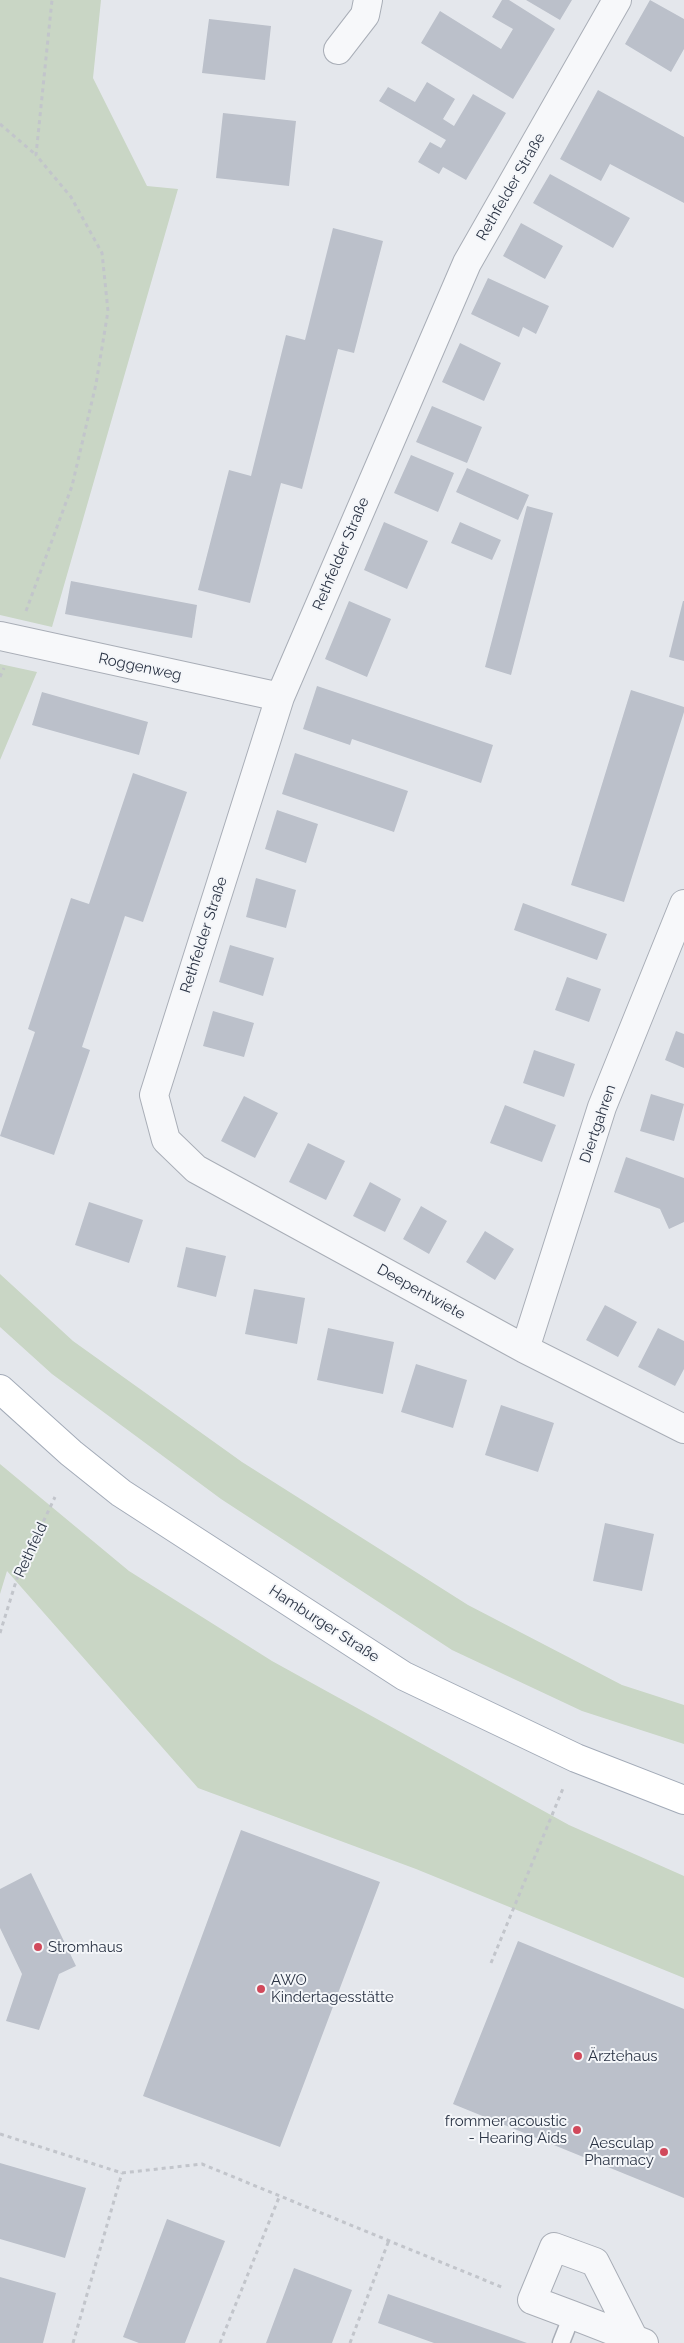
<!DOCTYPE html>
<meta charset="utf-8">
<style>
body{margin:0}
canvas{display:block;background:#e4e7ec}
</style>
<canvas width="684" height="2343"></canvas>
<script>
const ctx = document.querySelector('canvas').getContext('2d');
ctx.lineJoin = 'round';
function paint(path, color) { ctx.fillStyle = color; ctx.fill(path, 'evenodd'); }
const shape = rows => new Path2D(rows.map(r => 'M' + r).join(''));
function trace(path, color, width, dash) { ctx.strokeStyle = color; ctx.lineWidth = width; ctx.lineCap = dash ? 'butt' : 'round'; ctx.setLineDash(dash || []); ctx.stroke(path); }
function write(font, color, halo, rows, align = 'center') {
  ctx.font = font + ' Raleway,sans-serif'; ctx.lineWidth = 4; ctx.setLineDash([]); ctx.textBaseline = 'middle'; ctx.strokeStyle = halo; ctx.fillStyle = color; for (const [text, x, y, turn = 0] of rows) {
    ctx.save(); ctx.translate(x, y); ctx.rotate((+turn || 0) * Math.PI / 180); ctx.textAlign = isNaN(turn) ? turn : align; if (halo) ctx.strokeText(text, 0, 0); ctx.fillText(text, 0, 0); ctx.restore();
  }
}
paint(shape([
 [0,0,101,0,93,78,147,186,178,189,52,627,0,615],
 [0,664,37,672,0,760],
 [0,1274,73,1341,242,1462,468,1605,622,1685,684,1705,684,1744,582,1711,452,1650,221,1499,52,1374,0,1327],
 [0,1464,129,1571,272,1661,569,1825,684,1876,684,1978,416,1869,198,1788,7,1571,0,1594]
]), '#c9d6c5');
paint(shape([
 [502,0,509,0,555,29,513,99,421,43,440,11,501,49,513,29,492,17],
 [526,0,572,0,560,20],
 [650,0,684,19,684,49,671,72,625,44],
 [209,19,271,26,265,80,202,73],
 [427,82,455,99,443,119,454,126,473,94,506,113,466,180,443,167,439,174,418,162,430,142,441,148,446,140,379,101,388,87,415,102],
 [598,90,684,137,684,203,610,164,601,181,560,159],
 [223,113,296,121,289,186,216,178],
 [550,174,630,218,613,248,533,203],
 [521,223,563,246,545,279,503,256],
 [333,228,383,241,354,353,338,349,302,489,281,483,250,603,198,590,229,470,251,476,286,335,305,340],
 [488,278,549,306,536,334,523,327,519,337,471,314],
 [460,343,501,363,484,401,442,382],
 [432,406,482,427,467,463,416,442],
 [411,455,454,473,438,512,394,493],
 [467,468,529,495,518,520,456,492],
 [527,506,553,513,511,675,485,667],
 [384,522,428,541,407,589,364,570],
 [460,522,501,540,492,560,451,543],
 [71,581,197,605,192,638,65,614],
 [349,601,391,619,367,677,325,659],
 [683,601,684,601,684,661,669,657],
 [317,686,493,745,481,783,352,739,350,745,303,729],
 [631,690,684,707,684,712,624,902,571,885],
 [42,692,148,722,139,755,32,725],
 [295,753,408,791,394,832,282,794],
 [133,773,187,792,143,922,125,916,82,1047,90,1050,54,1155,0,1136,35,1032,28,1029,71,898,89,904],
 [277,810,318,824,306,863,265,849],
 [256,878,296,890,286,928,246,917],
 [523,903,607,934,597,960,514,930],
 [230,945,274,958,263,996,219,982],
 [567,977,601,989,589,1022,555,1010],
 [213,1011,254,1023,244,1057,203,1046],
 [676,1031,684,1034,684,1068,665,1060],
 [534,1050,575,1064,564,1097,523,1083],
 [651,1094,684,1104,674,1141,640,1131],
 [244,1096,278,1113,255,1158,221,1141],
 [505,1105,556,1125,542,1162,490,1143],
 [308,1143,345,1161,326,1200,289,1182],
 [626,1157,684,1178,684,1222,669,1229,660,1209,614,1192],
 [370,1182,401,1199,385,1232,353,1216],
 [89,1202,143,1220,129,1263,75,1245],
 [421,1206,447,1221,429,1254,403,1239],
 [485,1231,514,1249,495,1280,466,1262],
 [186,1247,226,1256,216,1297,177,1287],
 [254,1289,305,1298,297,1344,245,1334],
 [605,1305,637,1322,618,1357,586,1340],
 [328,1328,394,1342,383,1394,317,1380],
 [658,1328,684,1341,684,1369,675,1386,638,1367],
 [416,1364,467,1380,453,1428,401,1412],
 [501,1405,554,1423,538,1472,485,1455],
 [605,1523,654,1534,642,1591,593,1581],
 [241,1830,380,1882,280,2147,143,2096],
 [31,1873,76,1966,59,1974,39,2030,6,2021,22,1974,0,1928,0,1889],
 [518,1941,684,2009,684,2198,453,2104],
 [0,2163,86,2188,65,2258,0,2239],
 [167,2219,225,2241,185,2343,139,2343,123,2337],
 [294,2268,352,2290,332,2343,266,2343],
 [0,2277,56,2293,43,2343,0,2343],
 [388,2294,527,2343,434,2343,378,2323]
]), '#bbc0ca');
const service = shape([
 [561,2343,572,2315]
]);
const minor = shape([
 [617,0,467,263,280,697,154,1095,166,1140,196,1169,525,1349,684,1429],
 [338,50,365,15,368,0],
 [0,636,280,697],
 [525,1349,602,1107,684,904],
 [634,2339,595,2262,554,2247,532,2300,572,2315,634,2339,644,2343]
]);
const primary = shape([
 [0,1389,71,1453,121,1493,404,1676,576,1758,684,1800]
]);
trace(service, '#a9aeb7', 19);
trace(minor, '#a9aeb7', 30);
trace(primary, '#a3abb8', 30);
trace(shape([
 [0,124,35,154],
 [26,611,72,486,96,384,108,311,102,253,71,197,36,155,52,0],
 [0,677,4,668],
 [0,1633,18,1575,55,1497],
 [491,1963,564,1786],
 [0,2134,122,2173,202,2164,504,2288],
 [73,2343,122,2173],
 [220,2343,280,2195],
 [350,2343,389,2240]
]), '#c2c5cb', 3, [4, 4]);
trace(service, '#f7f8fa', 16);
trace(minor, '#f7f8fa', 28);
trace(primary, '#fff', 28);
for (const [x, y, r, color] of [
 [38,1947,5,"#d1495b"],
 [261,1989,5,"#d1495b"],
 [578,2056,5,"#d1495b"],
 [577,2130,5,"#d1495b"],
 [664,2152,5,"#d1495b"]
]) { const dot = new Path2D(); dot.arc(x, y, r, 0, 2 * Math.PI); ctx.fillStyle = color; ctx.fill(dot); trace(dot, '#f4f6f9', 2); }
write('15px', '#2b3445', '#f4f6f9', [
 ["Rethfelder Straße",511,187,-60],
 ["Rethfelder Straße",341,554,-67],
 ["Roggenweg",140,667,12],
 ["Rethfelder Straße",204,935,-72],
 ["Diertgahren",598,1124,-71],
 ["Deepentwiete",421,1292,29],
 ["Rethfeld",31,1550,-65],
 ["Hamburger Straße",324,1624,33]
]);
write('15px', '#2b3445', '#f4f6f9', [
 ["Stromhaus",48,1947],
 ["AWO",271,1980],
 ["Kindertagesstätte",271,1997],
 ["Ärztehaus",588,2056],
 ["frommer acoustic",567,2121,"right"],
 ["- Hearing Aids",567,2138,"right"],
 ["Aesculap",654,2143,"right"],
 ["Pharmacy",654,2160,"right"]
], 'left');
</script>
